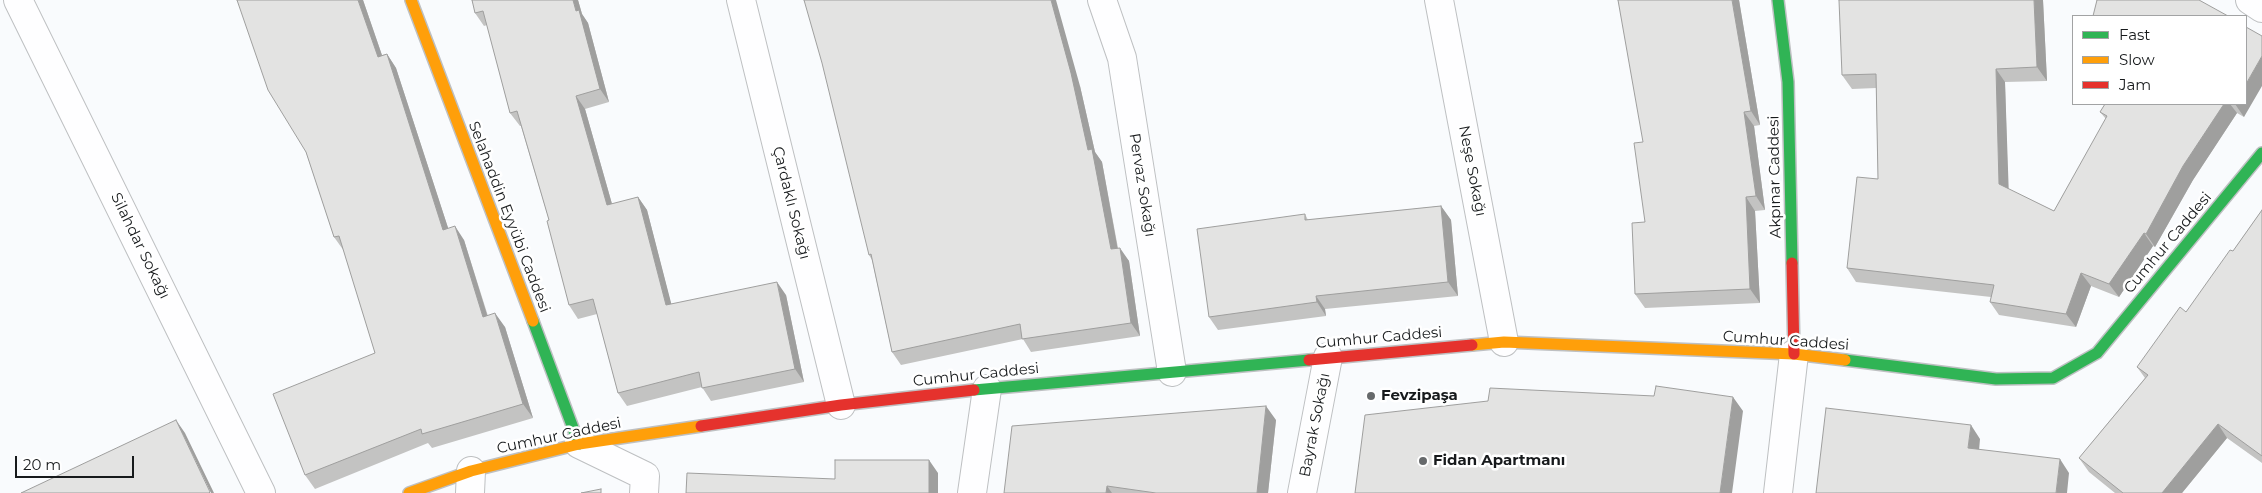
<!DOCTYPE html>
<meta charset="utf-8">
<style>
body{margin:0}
#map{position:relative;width:2262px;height:493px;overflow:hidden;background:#f9fbfd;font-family:Montserrat,sans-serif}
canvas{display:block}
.legend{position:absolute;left:2072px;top:15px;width:175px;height:90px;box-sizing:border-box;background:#fff;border:1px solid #a2a3a4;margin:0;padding:6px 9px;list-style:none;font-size:15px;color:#171a1c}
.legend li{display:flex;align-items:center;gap:10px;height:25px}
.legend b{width:25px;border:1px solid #a2a3a4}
.scale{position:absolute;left:15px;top:456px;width:119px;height:22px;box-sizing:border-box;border:2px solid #171a1c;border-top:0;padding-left:6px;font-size:15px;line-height:18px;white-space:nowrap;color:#171a1c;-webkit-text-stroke:4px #fff;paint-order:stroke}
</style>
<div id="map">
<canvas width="2262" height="493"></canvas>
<ul class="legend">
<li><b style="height:6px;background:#30b455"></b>Fast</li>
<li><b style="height:6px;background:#ff9f0a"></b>Slow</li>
<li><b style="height:6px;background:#e5322d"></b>Jam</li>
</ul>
<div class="scale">20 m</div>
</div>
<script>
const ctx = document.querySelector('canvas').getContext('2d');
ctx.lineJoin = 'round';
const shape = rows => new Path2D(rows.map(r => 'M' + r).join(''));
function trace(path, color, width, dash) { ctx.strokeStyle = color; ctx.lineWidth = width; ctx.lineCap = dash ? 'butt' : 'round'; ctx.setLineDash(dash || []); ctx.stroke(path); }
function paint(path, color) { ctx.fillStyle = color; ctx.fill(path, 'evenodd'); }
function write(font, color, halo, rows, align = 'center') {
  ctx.font = font + ' Montserrat,sans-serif'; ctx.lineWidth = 5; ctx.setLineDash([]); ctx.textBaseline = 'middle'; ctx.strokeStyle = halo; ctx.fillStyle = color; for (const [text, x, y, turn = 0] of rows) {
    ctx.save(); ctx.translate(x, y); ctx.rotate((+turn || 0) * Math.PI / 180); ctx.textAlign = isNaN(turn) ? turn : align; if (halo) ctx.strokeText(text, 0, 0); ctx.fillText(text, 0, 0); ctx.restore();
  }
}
const street = shape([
 [18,0,261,493],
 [741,0,841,405],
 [1102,0,1122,58,1172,372],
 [1439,0,1504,342],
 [2250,0,2262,8],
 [579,444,645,476,644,493],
 [470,493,471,471],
 [972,493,987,389],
 [1302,493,1328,357],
 [1778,493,1794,354]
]);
const fast = shape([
 [1778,0,1788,82,1792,263],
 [533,321,579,444],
 [1845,360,1996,379,2053,378,2097,353,2262,153],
 [974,390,1309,360]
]);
const slow = shape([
 [411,0,533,321],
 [1472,345,1504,342,1794,354,1845,360],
 [409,493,471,471,579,444,701,426]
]);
const jam = shape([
 [1792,263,1794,354],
 [1309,360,1472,345],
 [701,426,841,405,974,390]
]);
trace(street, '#bec0c2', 30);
trace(fast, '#bec0c2', 14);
trace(slow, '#bec0c2', 14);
trace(jam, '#bec0c2', 14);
trace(street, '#fefeff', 28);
trace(fast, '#30b455', 11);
trace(slow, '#ff9f0a', 11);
trace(jam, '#e5322d', 11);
paint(shape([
 [237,0,363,0,382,55,387,54,396,68,448,228,464,240,488,316,505,327,533,418,432,448,428,443,315,489,305,475,375,353,344,251,334,237,306,152],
 [472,0,578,0,582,14,588,23,609,102,585,109,612,204,638,197,647,210,671,304,786,295,804,382,711,401,702,387,627,406,618,393,597,314,578,319,569,305,549,220,521,126,520,126,510,113,487,25,484,26,475,13],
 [1739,0,1760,125,1754,126,1765,210,1755,211,1760,303,1645,308,1635,294,1645,222,1643,142],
 [2043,0,2047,81,2005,82,2008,189,2054,211,2106,119,2100,112,2105,104,2246,104,2244,117,2237,113,2193,180,2155,247,2153,246,2119,297,2091,286,2076,327,1999,315,1990,302,1991,297,1856,282,1847,268,1878,179,1876,88,1852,89,1842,75],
 [1080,86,1095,152,1102,162,1118,248,1129,261,1140,336,1031,352,1023,339,901,365,892,352,872,260,869,255],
 [1441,206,1451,220,1458,296,1325,309,1326,316,1218,330,1209,317,1305,214,1308,220],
 [2262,210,2262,463,2227,438,2182,493,2115,493,2089,472,2079,458,2145,378,2137,367,2186,312,2233,251],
 [1276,420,1268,493,1004,493]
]), '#c3c3c2');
paint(shape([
 [358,0,363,0,387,70,378,57],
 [573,0,578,0,582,14,588,23,609,102,600,89],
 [1051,0,1056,0,1080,86,1095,152,1102,162,1120,262,1111,249,1088,150],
 [1732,0,1739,0,1760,125,1751,111],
 [2034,0,2043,0,2047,81,2037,67],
 [387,54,396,68,453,243,443,230],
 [2262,56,2262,86,2244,117,2235,104,2246,104,2246,84],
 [1996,69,2005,82,2009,198,1999,184],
 [576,96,585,109,616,218,607,205],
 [2224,104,2230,104,2237,113,2193,180,2155,247,2146,234,2183,166],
 [1744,112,1754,126,1765,210,1756,196],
 [638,197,647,210,675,318,666,305],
 [1746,197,1755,211,1760,303,1750,289],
 [1441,206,1451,220,1458,296,1448,282],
 [455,226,464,240,492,331,483,317],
 [2144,233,2153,246,2119,297,2109,284],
 [1120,248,1129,261,1140,336,1131,323],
 [2081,273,2091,286,2076,327,2066,314],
 [777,282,786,295,804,382,795,369],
 [1316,296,1325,309,1326,316,1317,302],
 [495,313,505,327,533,418,523,404],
 [1733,397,1743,411,1732,493,1720,493],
 [1266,406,1276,420,1268,493,1257,493],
 [176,420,185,433,214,493,211,493],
 [2218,424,2227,438,2182,493,2162,493],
 [1971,425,1980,439,1978,462,1968,448],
 [2060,459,2069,473,2067,493,2056,493],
 [929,460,938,473,938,493,929,493],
 [1107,486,1112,493,1106,493]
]), '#9f9f9e');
const building = shape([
 [237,0,358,0,378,57,387,54,443,230,455,226,483,317,495,313,523,404,422,434,421,429,305,475,273,394,375,353,339,236,334,237,306,152,268,90,237,0],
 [472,0,573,0,576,11,579,10,600,89,576,96,607,205,638,197,666,305,777,282,795,369,702,388,699,372,618,393,593,299,569,305,547,221,549,220,517,111,510,113,483,11,475,13,472,0],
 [804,0,1051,0,1071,73,1088,150,1092,149,1111,249,1120,248,1131,323,1022,339,1020,324,892,352,871,254,869,255,822,63,804,0],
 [1618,0,1732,0,1751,111,1744,112,1756,196,1746,197,1750,289,1635,294,1632,223,1645,222,1634,143,1643,142,1618,0],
 [1839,0,2034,0,2037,67,1996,69,1999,184,2054,211,2107,116,2100,112,2105,104,2224,104,2183,166,2146,234,2144,233,2109,284,2081,273,2066,314,1990,302,1994,285,1847,268,1857,177,1878,179,1876,74,1842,75,1839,0],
 [2097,0,2199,0,2228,16,2093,16,2097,0],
 [2246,27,2262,36,2262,56,2246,84,2246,27],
 [1441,206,1448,282,1316,296,1317,302,1209,317,1197,229,1305,214,1305,220,1441,206],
 [2262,210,2262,456,2218,424,2162,493,2123,493,2079,458,2148,375,2137,367,2180,307,2186,312,2230,250,2233,251,2262,210],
 [1656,386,1733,397,1720,493,1355,493,1365,415,1488,401,1490,388,1654,396,1656,386],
 [1266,406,1257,493,1156,493,1107,486,1106,493,1004,493,1012,426,1266,406],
 [1826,408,1971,425,1968,448,2060,459,2056,493,1816,493,1826,408],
 [176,420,210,492,209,493,21,493,176,420],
 [835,460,929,460,929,493,686,493,687,473,835,479,835,460],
 [601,489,601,493,581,493,601,489]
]);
paint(building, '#e3e3e2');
trace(building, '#9f9f9e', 1);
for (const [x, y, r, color] of [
 [1371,396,5,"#66696b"],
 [1423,461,5,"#66696b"]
]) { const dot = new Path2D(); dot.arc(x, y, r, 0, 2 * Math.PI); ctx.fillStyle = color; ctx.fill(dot); trace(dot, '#fff', 2); }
write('15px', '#171a1c', '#fff', [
 ["Neşe Sokağı",1472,171,79],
 ["Akpınar Caddesi",1775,177,-91],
 ["Pervaz Sokağı",1142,185,81],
 ["Çardaklı Sokağı",791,203,76],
 ["Selahaddin Eyyübi Caddesi",509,217,69],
 ["Cumhur Caddesi",2168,243,-50],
 ["Silahdar Sokağı",140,246,64],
 ["Cumhur Caddesi",1379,338,-5],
 ["Cumhur Caddesi",1786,341,4],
 ["Cumhur Caddesi",976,375,-6],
 ["Bayrak Sokağı",1315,425,-79],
 ["Cumhur Caddesi",559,436,-12]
]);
write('bold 15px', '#171a1c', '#fff', [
 ["Fevzipaşa",1381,396],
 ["Fidan Apartmanı",1433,461]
], 'left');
</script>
